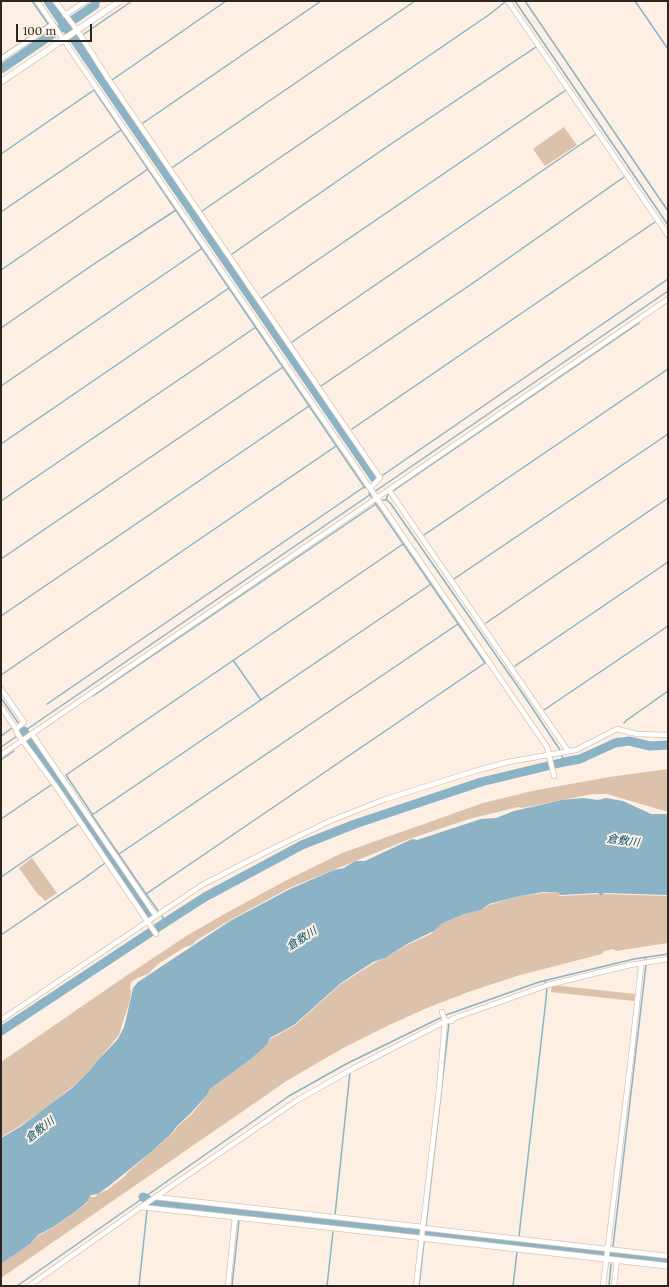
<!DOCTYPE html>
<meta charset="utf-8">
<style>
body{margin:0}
#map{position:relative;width:669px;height:1287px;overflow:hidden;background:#fdefe3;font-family:Lora,serif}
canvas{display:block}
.frame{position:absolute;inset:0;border:2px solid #2e261e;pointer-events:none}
.scale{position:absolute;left:16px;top:24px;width:76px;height:18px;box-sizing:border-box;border:2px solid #2e261e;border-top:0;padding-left:5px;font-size:12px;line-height:14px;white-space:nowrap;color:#2e261e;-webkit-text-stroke:3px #fdefe3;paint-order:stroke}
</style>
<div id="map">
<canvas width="669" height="1287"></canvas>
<div class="frame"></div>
<div class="scale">100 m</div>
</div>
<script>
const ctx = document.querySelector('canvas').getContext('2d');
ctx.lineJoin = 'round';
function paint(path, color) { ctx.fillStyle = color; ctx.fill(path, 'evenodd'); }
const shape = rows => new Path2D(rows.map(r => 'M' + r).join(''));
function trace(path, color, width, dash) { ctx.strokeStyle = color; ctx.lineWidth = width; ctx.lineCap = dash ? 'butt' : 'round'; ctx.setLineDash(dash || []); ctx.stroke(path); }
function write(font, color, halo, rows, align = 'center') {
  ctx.font = font + ' Lora,"Noto Sans JP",serif'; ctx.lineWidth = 4; ctx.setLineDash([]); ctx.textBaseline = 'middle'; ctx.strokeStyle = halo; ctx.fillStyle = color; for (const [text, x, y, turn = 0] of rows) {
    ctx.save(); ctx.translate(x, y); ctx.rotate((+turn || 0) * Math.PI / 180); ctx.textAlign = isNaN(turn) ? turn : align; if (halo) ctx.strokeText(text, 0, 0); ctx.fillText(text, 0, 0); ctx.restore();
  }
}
paint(shape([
 [564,127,577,145,545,166,533,149],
 [668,769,668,812,607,794,593,794,522,808,518,807,469,819,412,838,289,888,230,920,197,940,192,945,185,947,158,964,148,974,137,978,131,982,130,988,131,991,130,1000,119,1035,89,1071,72,1087,47,1107,20,1126,1,1137,1,1062,123,978,188,935,228,912,287,880,342,853,483,803,532,791,609,777],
 [32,858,57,893,45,901,40,895,39,896,19,868],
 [558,892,560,896,598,894,601,896,604,894,668,896,668,943,616,951,613,949,604,951,602,954,520,975,471,991,427,1008,387,1026,345,1047,288,1080,1,1278,1,1264,30,1244,38,1236,56,1226,87,1203,90,1197,95,1197,98,1194,107,1190,125,1176,127,1173,174,1132,177,1127,192,1114,207,1095,210,1089,251,1059,267,1045,270,1039,294,1026,341,984,374,963,385,958,409,944,431,934,441,924,464,914,481,910,489,905,520,896,543,893],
 [552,985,635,994,634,1001,551,992]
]), '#dcc2aa');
paint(shape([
 [583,798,598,800,606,798,623,801,651,814,668,814,668,895,604,893,601,896,598,893,560,895,558,892,543,892,520,896,489,904,481,910,464,914,441,924,434,931,409,943,385,958,373,962,341,983,294,1025,270,1038,267,1045,251,1059,210,1089,207,1095,191,1113,176,1127,173,1132,151,1152,109,1186,98,1194,91,1195,87,1202,80,1208,55,1226,38,1235,30,1244,1,1264,1,1138,20,1127,72,1088,89,1071,99,1059,118,1039,124,1027,127,1015,133,988,138,982,230,921,290,889,334,870,344,868,355,861,365,861,412,839,417,840,481,819,496,818,514,811,562,800]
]), '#8bb3c5');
trace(shape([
 [32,1,48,24],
 [515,1,668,225],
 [525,1,668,211],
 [635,1,668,49],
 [95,5,101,1],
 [52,30,54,33],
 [84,34,132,1],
 [75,41,77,39],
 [1,56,48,24],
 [112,80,226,1],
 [105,84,107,83],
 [143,123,321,1],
 [135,129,137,128],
 [1,154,94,90,365,488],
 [173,167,415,1],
 [165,172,167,171],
 [202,211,490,14,505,2],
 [1,212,121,130],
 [195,216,196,215],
 [232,254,385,148,536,47],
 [225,259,226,259],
 [1,270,148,169],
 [262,298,566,90],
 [254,303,256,302],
 [1,328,91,266,176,210],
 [292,342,596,134],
 [284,347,286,346],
 [1,386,201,249],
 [321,386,473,283,624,177],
 [314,391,316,389],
 [352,429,655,222],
 [344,434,345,434],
 [1,444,229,288],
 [383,475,668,279],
 [393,491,639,323],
 [369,493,371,497],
 [383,500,387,500,391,504,525,697,560,750,564,762],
 [386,500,388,494],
 [1,501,256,327],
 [424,535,668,369],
 [1,559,283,367],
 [454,579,668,434],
 [1,616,309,406],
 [486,623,668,498],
 [233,660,261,700],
 [515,666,668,562],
 [1,675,336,446],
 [93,696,376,504],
 [1,698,19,724],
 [47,704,364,487],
 [544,710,668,626],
 [624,723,627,720,668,691],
 [1,736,12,728],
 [29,742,30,741],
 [618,742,618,738],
 [1,747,668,291],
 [1,760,14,751],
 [56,782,58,781],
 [92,814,66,775,403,544],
 [1,819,51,785],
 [83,821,85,820],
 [119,854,458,624],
 [1,877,77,825],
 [146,894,92,815,431,584],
 [159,912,146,894,485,663,375,503],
 [161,915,166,922],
 [1,935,86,877,105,863],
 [240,1213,240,1211],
 [335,1215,350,1072],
 [334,1224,334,1220],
 [425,1234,449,1023],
 [519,1236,546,999,547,988,545,980],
 [612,1255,646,965,645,957],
 [17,1286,262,1115,289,1096,346,1064,446,1015,539,982,634,959,668,954],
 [139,1286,147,1210],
 [232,1286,239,1221],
 [327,1286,333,1232],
 [419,1286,424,1242],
 [513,1286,517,1252],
 [609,1286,611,1264]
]), '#8bb3c5', 1.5);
trace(shape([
 [48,1,375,479],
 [1,69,95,5],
 [24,731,25,733],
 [29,739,151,916],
 [1,1031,166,922,205,897,302,845,355,824,481,782,564,762,580,759,615,743,629,741,650,746,668,745],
 [143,1197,152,1202,668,1259]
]), '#8bb3c5', 9);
const minor = shape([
 [37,1,547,747,554,776],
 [55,1,77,30,107,77,380,478,370,488],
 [508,1,668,235],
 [65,15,86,1],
 [1,59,53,24],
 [389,490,568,751],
 [1,689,24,722,16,729],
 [1,707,16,729,17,733,57,788,156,934],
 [32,734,156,916],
 [1,755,668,299],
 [1,1020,202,885,266,852,330,821,383,800,475,771,508,762,576,750,617,729,637,734,668,735],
 [445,1021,452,1021,452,1019,460,1016,548,985,630,965,668,959],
 [155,1197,423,1227],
 [141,1207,422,1238],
 [423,1228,668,1256],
 [29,1286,141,1207,296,1101,354,1068,442,1023,445,1023],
 [228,1286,235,1217],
 [416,1286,439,1090,445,1021,442,1012],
 [603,1286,632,1050,641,967,640,964],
 [614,1286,617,1260]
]);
const tertiary = shape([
 [1,82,120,1],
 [422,1238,668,1266]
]);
trace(minor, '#dbc5b0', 6);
trace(tertiary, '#dbc5b0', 7);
trace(minor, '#fff', 4.5);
trace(tertiary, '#fff', 5.5);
write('italic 11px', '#055771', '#fdefe3', [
 ["倉敷川",623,841,7],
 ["倉敷川",302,939,-33],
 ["倉敷川",40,1130,-38]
]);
</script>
